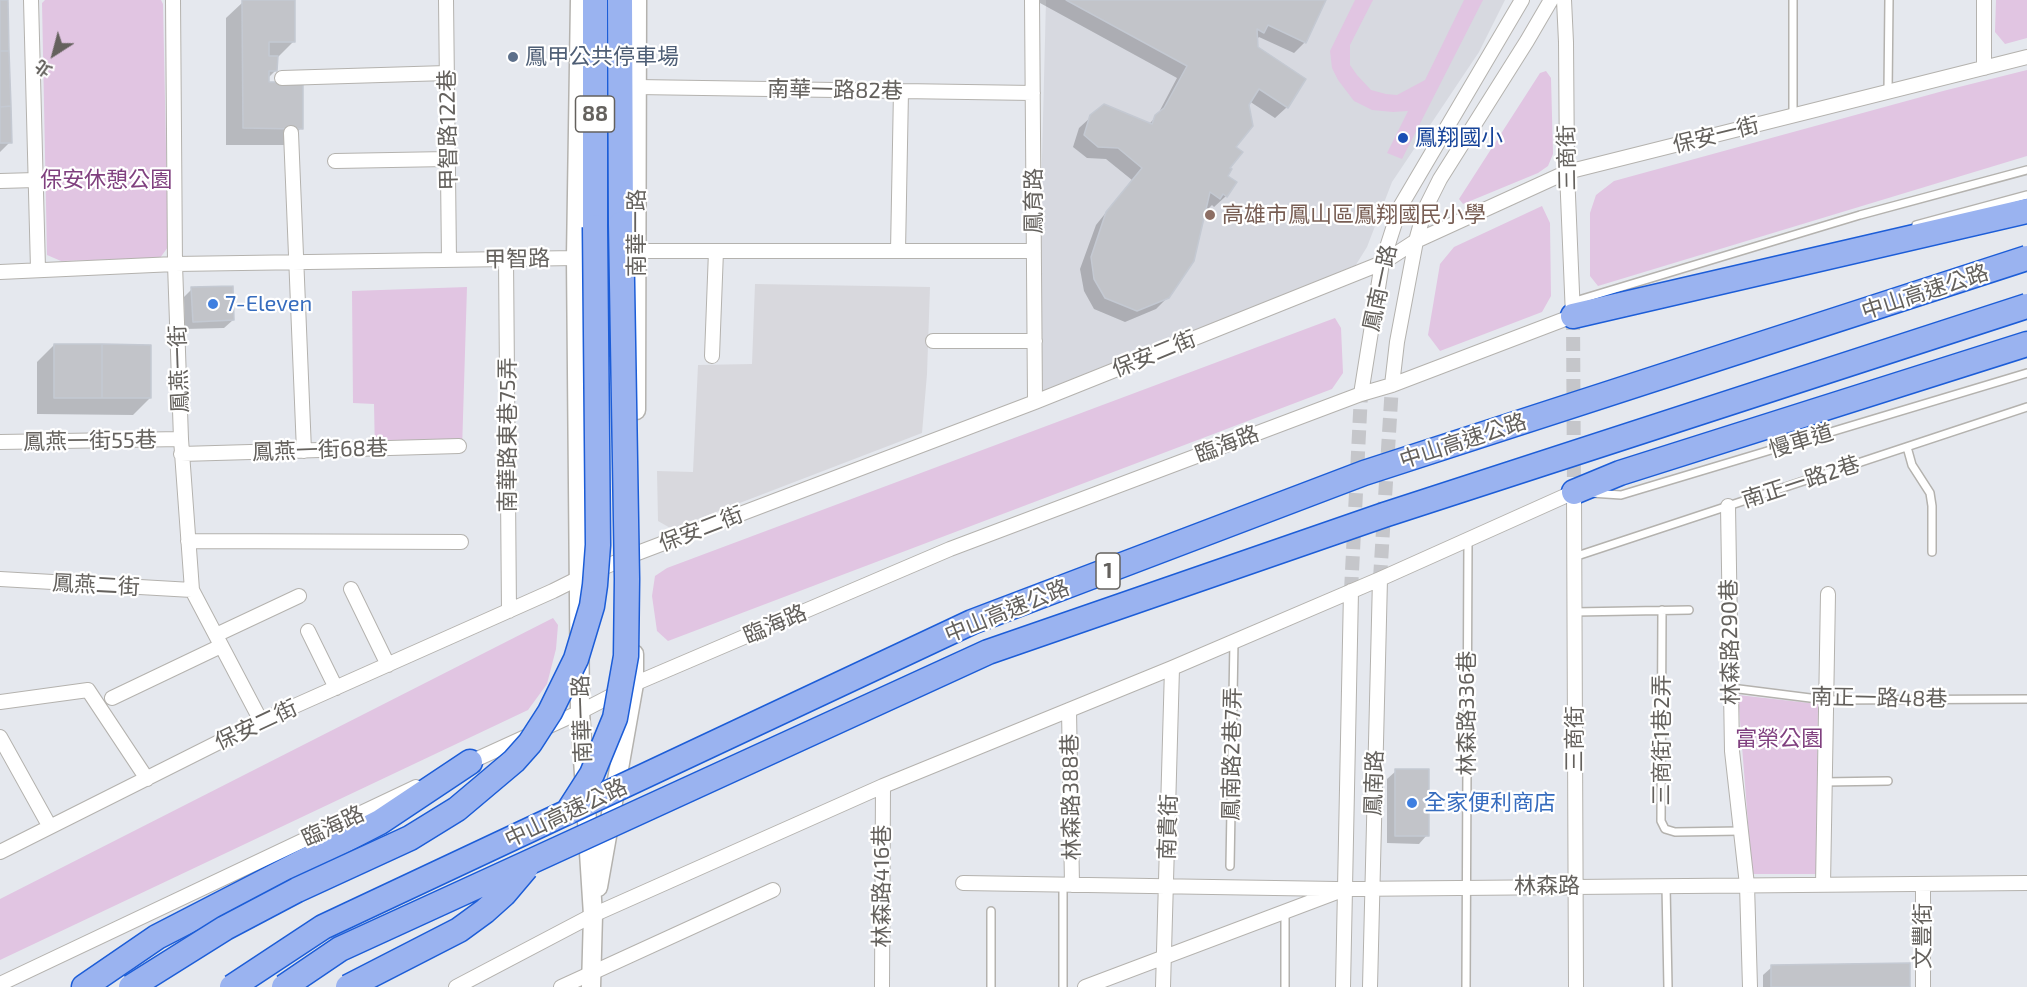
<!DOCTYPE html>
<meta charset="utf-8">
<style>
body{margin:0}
#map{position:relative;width:2027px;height:987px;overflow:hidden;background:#e5e8ee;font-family:"Exo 2","Noto Sans TC",sans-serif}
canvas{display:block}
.north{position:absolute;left:24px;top:24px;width:60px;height:60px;-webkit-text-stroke:4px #fff;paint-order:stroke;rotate:216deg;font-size:16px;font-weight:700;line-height:24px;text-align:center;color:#64615d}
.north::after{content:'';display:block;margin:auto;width:21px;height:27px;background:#64615d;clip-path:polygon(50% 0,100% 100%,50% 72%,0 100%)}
</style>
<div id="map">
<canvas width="2027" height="987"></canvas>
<div class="north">北</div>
</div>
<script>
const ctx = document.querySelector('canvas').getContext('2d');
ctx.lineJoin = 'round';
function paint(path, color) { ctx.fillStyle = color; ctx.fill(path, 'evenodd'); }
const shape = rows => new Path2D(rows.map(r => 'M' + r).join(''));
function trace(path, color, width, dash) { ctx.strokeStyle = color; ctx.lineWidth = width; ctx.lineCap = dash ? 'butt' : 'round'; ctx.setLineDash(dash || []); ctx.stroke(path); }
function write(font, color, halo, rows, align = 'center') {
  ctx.font = font + ' "Exo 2","Noto Sans TC",sans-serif'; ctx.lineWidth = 4.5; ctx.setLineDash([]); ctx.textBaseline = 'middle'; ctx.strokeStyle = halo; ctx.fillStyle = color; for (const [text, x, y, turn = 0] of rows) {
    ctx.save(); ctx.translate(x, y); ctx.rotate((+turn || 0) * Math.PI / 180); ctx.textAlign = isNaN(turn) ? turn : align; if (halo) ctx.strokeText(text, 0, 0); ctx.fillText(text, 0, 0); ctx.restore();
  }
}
paint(shape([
 [755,284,930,287,927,374,922,433,672,529,658,521,657,471,693,472,698,365,752,364]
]), '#d8d8dd');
paint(shape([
 [1046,0,1505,0,1479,52,1392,182,1367,247,1349,276,1036,397]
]), '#d7d9e0');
paint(shape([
 [45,0,161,0,163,4,168,247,160,258,61,261,47,255,42,3],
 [1355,0,1373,0,1350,45,1350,65,1357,75,1371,90,1386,94,1397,95,1425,80,1464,0,1483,0,1402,159,1387,153,1408,111,1393,112,1372,110,1354,101,1338,80,1332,68,1330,51],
 [1996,0,2027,0,2027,38,2005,44,1995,32],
 [2027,70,2027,156,1598,286,1590,276,1590,213,1596,195,1614,181,1943,91],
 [1546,71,1551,78,1553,154,1548,166,1538,173,1463,204,1459,199,1540,73],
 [1542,206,1550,223,1551,296,1542,312,1440,351,1428,335,1440,264,1454,247],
 [467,287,462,450,375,454,374,404,353,403,352,291],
 [1335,318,1341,328,1343,373,1332,389,668,641,657,631,652,596,655,576,667,568],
 [553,618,558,625,556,649,547,684,528,710,0,960,0,899],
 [1738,695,1818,704,1816,874,1752,874]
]), '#e1c5e2');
paint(shape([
 [0,0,6,0,10,142,0,152],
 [1040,0,1324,0,1305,42,1294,53,1259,37,1256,40,1257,48,1287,107,1275,118,1249,101,1226,176,1226,196,1214,207,1212,205,1208,209,1205,207,1168,297,1156,309,1125,322,1094,309,1084,291,1080,269,1096,225,1132,180,1106,159,1087,158,1073,147,1079,128,1091,117,1149,124,1157,116,1177,78,1040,3],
 [243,2,294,41,276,59,276,70,267,79,267,84,301,128,284,145,226,145,226,18],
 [192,289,233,320,224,328,185,329,184,297],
 [54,345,150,398,133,415,37,414,37,362],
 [1396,771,1427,835,1419,844,1387,843,1387,779],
 [1772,967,1909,987,1763,987,1763,975]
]), '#0003');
const building = shape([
 [0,0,8,0,9,51,0,51,0,0],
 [242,0,295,0,295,42,269,42,269,56,278,56,277,71,269,71,269,82,303,82,303,129,243,128,242,0],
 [1066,0,1326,0,1306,43,1268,25,1264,33,1257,29,1258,47,1306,79,1288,108,1259,89,1249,105,1253,126,1236,147,1243,152,1230,168,1232,169,1228,176,1237,182,1227,197,1223,194,1220,199,1210,192,1194,261,1169,298,1137,311,1105,298,1094,279,1091,257,1106,212,1142,168,1118,148,1098,147,1084,135,1090,115,1104,104,1152,124,1155,115,1164,108,1187,66,1066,0],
 [0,51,9,51,11,106,0,107,0,51],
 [11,106,12,143,0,143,0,107,11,106],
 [233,286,234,320,193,322,191,287,233,286],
 [54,344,102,344,102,398,54,398,54,344],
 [102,344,151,345,151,398,102,398,102,344],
 [1395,769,1429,769,1429,836,1395,836,1395,769],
 [1910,963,1910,987,1771,987,1771,965,1910,963]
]);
paint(building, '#c2c4c9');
trace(building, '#c4c9d2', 1.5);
trace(shape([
 [1573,316,1574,492],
 [1380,579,1392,385],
 [1351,591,1361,394]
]), '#c5c6ca', 14, [14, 7]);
const lane = shape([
 [1888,92,1889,0],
 [1793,116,1793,0],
 [1916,225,2027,195],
 [1572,302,1860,215,2027,170],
 [1907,447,1912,465,1930,493,1932,506,1932,552],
 [1591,493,1621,495,2027,373],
 [1574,557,2027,407],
 [1662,610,1661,821,1665,829,1675,832,1741,831],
 [1574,612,1689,610],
 [1731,688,1826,700,2027,699],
 [1824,782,1888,781],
 [1230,866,1234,641],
 [1063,885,1063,987],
 [1666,886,1668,987],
 [991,911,991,987],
 [1285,987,1285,912],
 [1466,987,1468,540]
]);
const street = shape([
 [31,0,38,269],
 [173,0,175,264,181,439,192,590,261,721],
 [446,0,449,260],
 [1032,0,1035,402],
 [1984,0,1984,68],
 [282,78,447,73],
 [637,87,1033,93],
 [291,133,304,451],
 [335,161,448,159],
 [0,181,36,180],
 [898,251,901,91],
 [506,259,509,611],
 [0,272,175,264,576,258,637,251,1034,251],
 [933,341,1035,341],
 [712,356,716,251],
 [1392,385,1397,342,1416,241,1425,209,1440,179,1527,41,1551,0],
 [1361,394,1382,263,1400,207,1522,0],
 [0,442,181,439],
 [181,454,459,446],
 [1728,506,1732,751,1747,885,1750,987],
 [188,541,461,542],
 [0,579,192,590],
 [351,589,388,665],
 [308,631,336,688],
 [216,635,299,596],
 [112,698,221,646],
 [0,702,88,690,147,779],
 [1069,710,1072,885],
 [0,737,50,827],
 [466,764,580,712,634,684,950,549,1361,394,1392,385,1573,316,1567,172,1566,42,1564,0],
 [0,852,261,721,553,591,579,578,635,554,1035,402,1382,263,1416,241,1567,172,2027,57],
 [963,883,1337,889],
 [1923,884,1923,987],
 [1823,885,1828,594],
 [0,984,416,787],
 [456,987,593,915,883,786,1172,668,1380,579,1574,492,1576,987],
 [561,987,773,890],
 [882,987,883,786],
 [1085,987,1345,889,2027,883],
 [1163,987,1172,668],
 [1343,987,1351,591],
 [1370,987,1380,579]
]);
const secondary = shape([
 [580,0,576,258,580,712,593,915,591,987],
 [636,410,637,0],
 [598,887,634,684,634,654]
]);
const highway = shape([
 [595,0,595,227],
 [620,0,621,224],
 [1573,316,2027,211],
 [1574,492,1620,473,2027,344],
 [84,987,157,937,380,822,470,762]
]);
trace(lane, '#b4b2ae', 10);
trace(street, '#b4b2ae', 16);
trace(secondary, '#b4b2ae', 21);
trace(highway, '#1c5dd7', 27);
trace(lane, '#fff', 7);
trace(street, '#fff', 14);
trace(secondary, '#fff', 18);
trace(highway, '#9ab3f0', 24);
const highwayBridge = shape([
 [567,813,592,774,615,718,626,656,627,579,621,224],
 [131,987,225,928,297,890,410,838,457,809,514,761,530,743,550,712,576,659,592,606,595,585,598,545,595,227],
 [232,987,323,927,972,622,1364,473,2027,258],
 [284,987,340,949,988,652,1384,515,2027,306],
 [348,987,459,930,485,911,504,894,526,868]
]);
trace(highwayBridge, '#1c5dd7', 27, []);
trace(highwayBridge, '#9ab3f0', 24);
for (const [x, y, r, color] of [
 [513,57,6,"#5c6f8a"],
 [1403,138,6,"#1a4fb4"],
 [1210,215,6,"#8d6e63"],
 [213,304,6,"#3f7fe0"],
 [1412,803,6,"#3f7fe0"]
]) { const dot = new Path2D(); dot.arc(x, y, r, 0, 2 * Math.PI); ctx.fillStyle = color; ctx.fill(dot); trace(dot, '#fff', 2); }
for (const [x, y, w] of [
 [595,114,39],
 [1108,571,24]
]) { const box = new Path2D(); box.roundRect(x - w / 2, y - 18, w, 36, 4.5); ctx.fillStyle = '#fff'; ctx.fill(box); trace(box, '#64615d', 1.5); }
write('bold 21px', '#64615d', null, [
 ["88",595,114],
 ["1",1108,571]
]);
write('22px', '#4e5e75', '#fff', [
 ["鳳甲公共停車場",525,57]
], 'left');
write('22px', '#64615d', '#fff', [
 ["南華一路82巷",835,90,1],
 ["甲智路122巷",448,130,-91],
 ["保安一街",1716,135,-14],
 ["三商街",1567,158,-91],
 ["鳳育路",1034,201,-90],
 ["南華一路",637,233,-90],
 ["甲智路",517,259,-1],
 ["鳳南一路",1380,288,-78],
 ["中山高速公路",1925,292,-18],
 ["保安二街",1154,354,-22],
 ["鳳燕一街",179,369,-92],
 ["南華路東巷75弄",508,435,-90],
 ["鳳燕一街55巷",90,441,-1],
 ["中山高速公路",1463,441,-18],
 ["慢車道",1801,441,-17],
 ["臨海路",1227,444,-21],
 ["鳳燕一街68巷",320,450,-2],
 ["南正一路2巷",1801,482,-18],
 ["保安二街",701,529,-21],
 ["鳳燕二街",96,585,3],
 ["中山高速公路",1007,611,-22],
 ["臨海路",775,624,-23],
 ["林森路290巷",1730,642,-91],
 ["南正一路48巷",1879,698,1],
 ["林森路336巷",1467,713,-90],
 ["南華一路",582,719,-92],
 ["保安二街",256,725,-25],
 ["三商街",1575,739,-90],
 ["三商街1巷2弄",1662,740,-90],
 ["鳳南路2巷7弄",1232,754,-89],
 ["鳳南路",1374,783,-88],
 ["林森路388巷",1071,797,-91],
 ["中山高速公路",566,813,-25],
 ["臨海路",333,826,-25],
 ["南貴街",1168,827,-88],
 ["林森路416巷",882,886,-90],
 ["林森路",1547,886],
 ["文豐街",1923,936,-90]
]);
write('22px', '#164399', '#fff', [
 ["鳳翔國小",1415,138]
], 'left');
write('22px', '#80407f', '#fff', [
 ["保安休憩公園",106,180],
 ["富榮公園",1779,739]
]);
write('22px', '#785e54', '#fff', [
 ["高雄市鳳山區鳳翔國民小學",1222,215]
], 'left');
write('22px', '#366cbe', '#fff', [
 ["7-Eleven",225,304],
 ["全家便利商店",1424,803]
], 'left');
</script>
